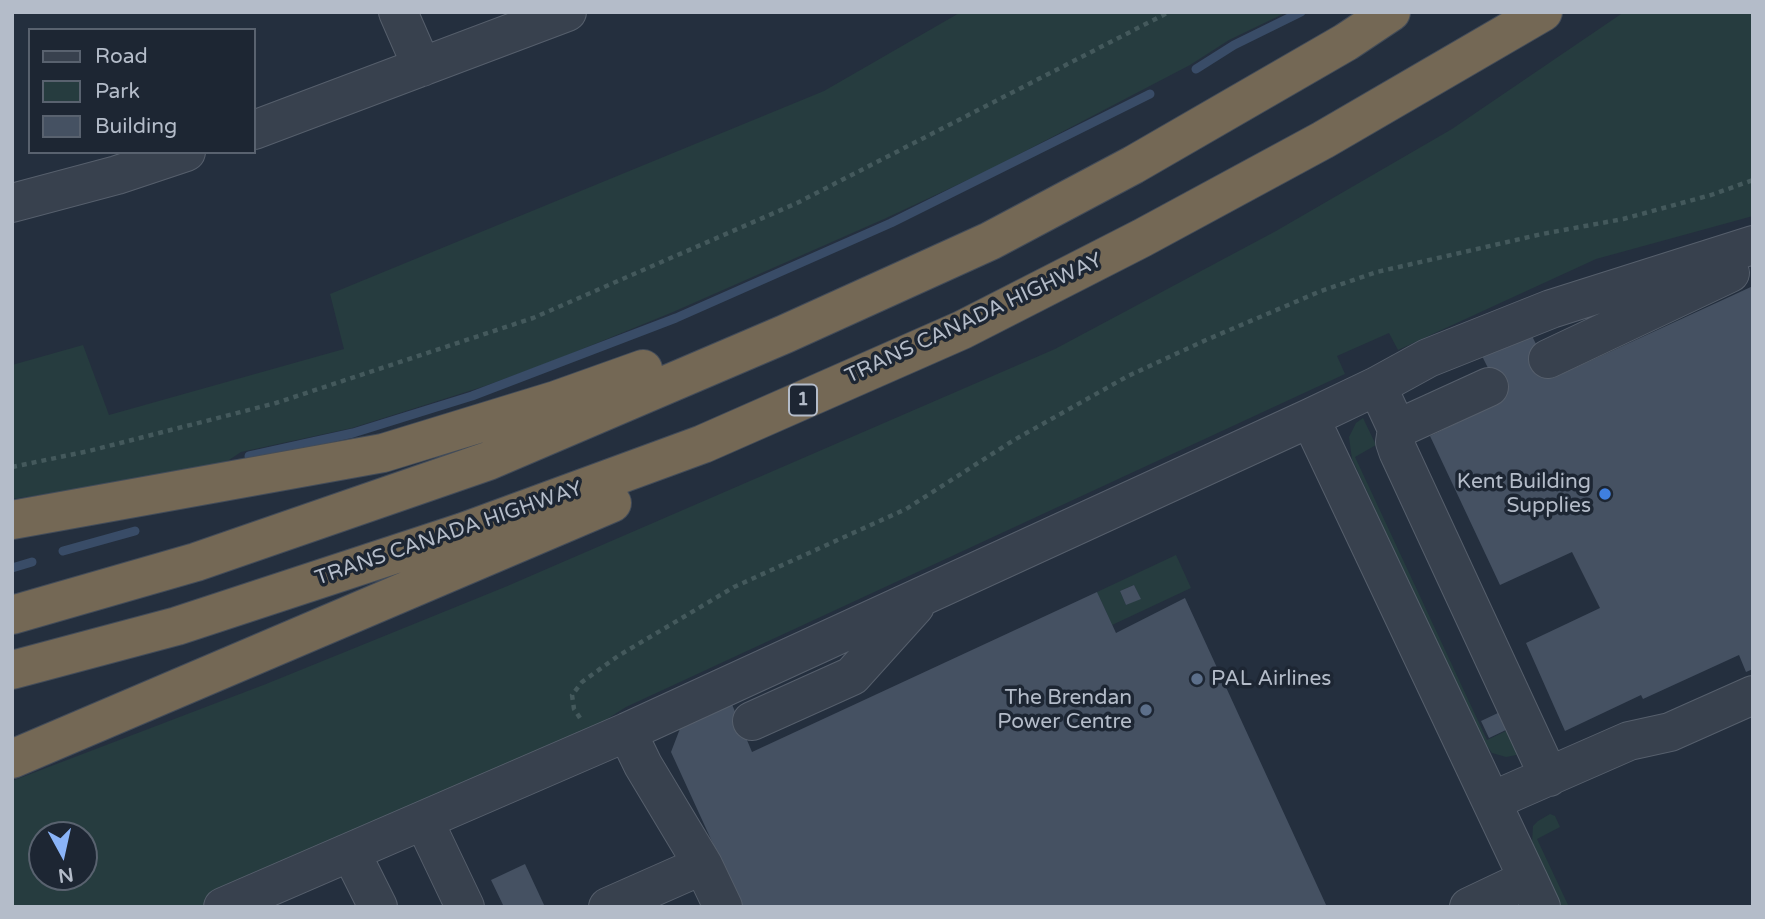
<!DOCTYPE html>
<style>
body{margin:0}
#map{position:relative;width:1765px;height:919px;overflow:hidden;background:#242f3e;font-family:"Varela Round",sans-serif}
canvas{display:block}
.frame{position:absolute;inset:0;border:14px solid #b4bcc9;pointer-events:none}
.legend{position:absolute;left:28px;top:28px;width:228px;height:126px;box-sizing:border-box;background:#1d2633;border:2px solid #59626f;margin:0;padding:9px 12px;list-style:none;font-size:21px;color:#b4bcc9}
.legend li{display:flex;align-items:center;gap:14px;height:35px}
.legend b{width:35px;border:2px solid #59626f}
.north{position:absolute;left:28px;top:821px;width:70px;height:70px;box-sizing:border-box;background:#1d2633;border:2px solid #59626f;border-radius:50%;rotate:172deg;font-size:19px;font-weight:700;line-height:28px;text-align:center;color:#b4bcc9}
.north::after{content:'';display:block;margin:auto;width:24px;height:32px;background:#8ab4f8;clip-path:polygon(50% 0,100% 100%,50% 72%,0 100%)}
</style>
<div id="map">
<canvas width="1765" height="919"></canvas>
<div class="frame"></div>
<ul class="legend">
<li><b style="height:9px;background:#38414e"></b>Road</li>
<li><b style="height:19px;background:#263c3f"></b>Park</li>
<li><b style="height:19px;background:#455162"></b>Building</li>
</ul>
<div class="north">N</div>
</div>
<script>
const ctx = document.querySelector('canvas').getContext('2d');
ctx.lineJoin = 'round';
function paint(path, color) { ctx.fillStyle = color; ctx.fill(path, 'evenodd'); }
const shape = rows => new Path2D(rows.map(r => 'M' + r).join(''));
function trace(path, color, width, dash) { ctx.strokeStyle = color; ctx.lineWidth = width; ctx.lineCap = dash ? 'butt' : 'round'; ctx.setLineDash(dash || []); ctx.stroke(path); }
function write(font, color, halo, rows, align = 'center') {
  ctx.font = font + ' "Varela Round",sans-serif'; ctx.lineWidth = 7; ctx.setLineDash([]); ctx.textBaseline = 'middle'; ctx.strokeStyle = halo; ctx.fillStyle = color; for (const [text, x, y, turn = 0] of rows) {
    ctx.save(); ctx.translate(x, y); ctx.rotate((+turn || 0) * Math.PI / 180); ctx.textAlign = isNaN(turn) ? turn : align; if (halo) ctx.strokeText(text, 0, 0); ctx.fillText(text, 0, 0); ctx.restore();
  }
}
paint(shape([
 [961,12,1287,12,1229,40,1190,65,989,170,884,219,673,312,553,361,485,386,352,428,241,452,214,470,12,499,12,365,83,345,109,415,344,349,330,294,824,91],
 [1624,12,1753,12,1753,216,1596,259,1398,350,1389,333,1337,356,1345,374,626,707,557,751,199,907,12,907,12,781,266,684,505,587,1055,349,1276,231,1452,129],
 [42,835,84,835,84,877,42,877],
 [1363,418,1376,445,1355,457,1487,740,1508,730,1518,754,1516,755,1506,757,1492,753,1482,740,1352,459,1349,437,1356,423],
 [1176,555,1191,588,1112,625,1097,592],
 [1134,585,1140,598,1126,605,1120,591],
 [1550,814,1555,816,1560,827,1537,839,1569,907,1560,907,1532,844,1533,826,1538,821]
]), '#263c3f');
trace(shape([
 [1196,69,1234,45,1301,12],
 [249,456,353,433,472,396,676,318,891,223,1150,94],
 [63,551,135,531],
 [12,568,32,562]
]), '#394c67', 9);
paint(shape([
 [1753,286,1753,669,1746,672,1739,655,1643,699,1641,695,1565,731,1526,643,1600,608,1572,552,1500,585,1430,436,1504,400,1478,348,1527,326,1553,378],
 [1134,585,1141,599,1126,605,1120,591],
 [1097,592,1116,633,1185,598,1327,907,742,907,671,752,681,726,731,702,752,752],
 [1500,712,1508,729,1489,738,1481,721],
 [525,864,545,907,504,907,491,880]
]), '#455162');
const minor = shape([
 [398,12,422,67],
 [254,130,567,12],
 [12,203,117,175,186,152],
 [1548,359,1730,273],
 [1377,386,1397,429,1395,442,1398,451,1549,777],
 [1310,418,1528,879],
 [1397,429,1489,387],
 [752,721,852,676,915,606],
 [627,732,643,765,703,865,723,907],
 [1492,801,1629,741,1670,732,1753,695],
 [424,821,465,907],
 [351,853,378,907],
 [223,907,627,732,1310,418,1377,386,1428,358,1551,309,1753,245],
 [608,907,703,865],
 [1469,907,1528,879,1541,907]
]);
const highway = shape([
 [12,520,383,453,556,400,643,369],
 [12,615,196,562,488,461,785,334,990,241,1133,165,1346,42,1391,12],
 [12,670,177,626,463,532,703,444,962,330,1142,238,1323,140,1543,12],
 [12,759,612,503]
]);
trace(minor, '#565f6c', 40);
trace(highway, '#434c59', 40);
trace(shape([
 [12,467,89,451,276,403,533,318,797,203,1169,12],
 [580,718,574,709,572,695,582,682,618,656,734,587,906,509,1014,440,1128,376,1206,340,1321,291,1377,272,1542,234,1623,219,1711,195,1753,180]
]), '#44595c', 4.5, [5, 5]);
trace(minor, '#38414e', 38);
trace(highway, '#746855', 38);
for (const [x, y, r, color] of [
 [1605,494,7,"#3f7fe0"],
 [1197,679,7,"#5c6f8a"],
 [1146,710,7,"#5c6f8a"]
]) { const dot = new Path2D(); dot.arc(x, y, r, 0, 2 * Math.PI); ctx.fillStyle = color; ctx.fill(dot); trace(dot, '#1d2633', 2.5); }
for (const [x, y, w] of [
 [803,400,28]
]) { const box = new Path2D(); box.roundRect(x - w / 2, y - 15.5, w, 31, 5); ctx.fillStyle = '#1d2633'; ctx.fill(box); trace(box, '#b4bcc9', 2); }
write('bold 19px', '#b4bcc9', null, [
 ["1",803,400]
]);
write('21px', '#b4bcc9', '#1d2633', [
 ["TRANS CANADA HIGHWAY",974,319,-25],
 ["TRANS CANADA HIGHWAY",449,534,-19]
]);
write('21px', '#b4bcc9', '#1d2633', [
 ["Kent Building",1591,482],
 ["Supplies",1591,506],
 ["PAL Airlines",1211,679,"left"],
 ["The Brendan",1132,698],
 ["Power Centre",1132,722]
], 'right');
</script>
